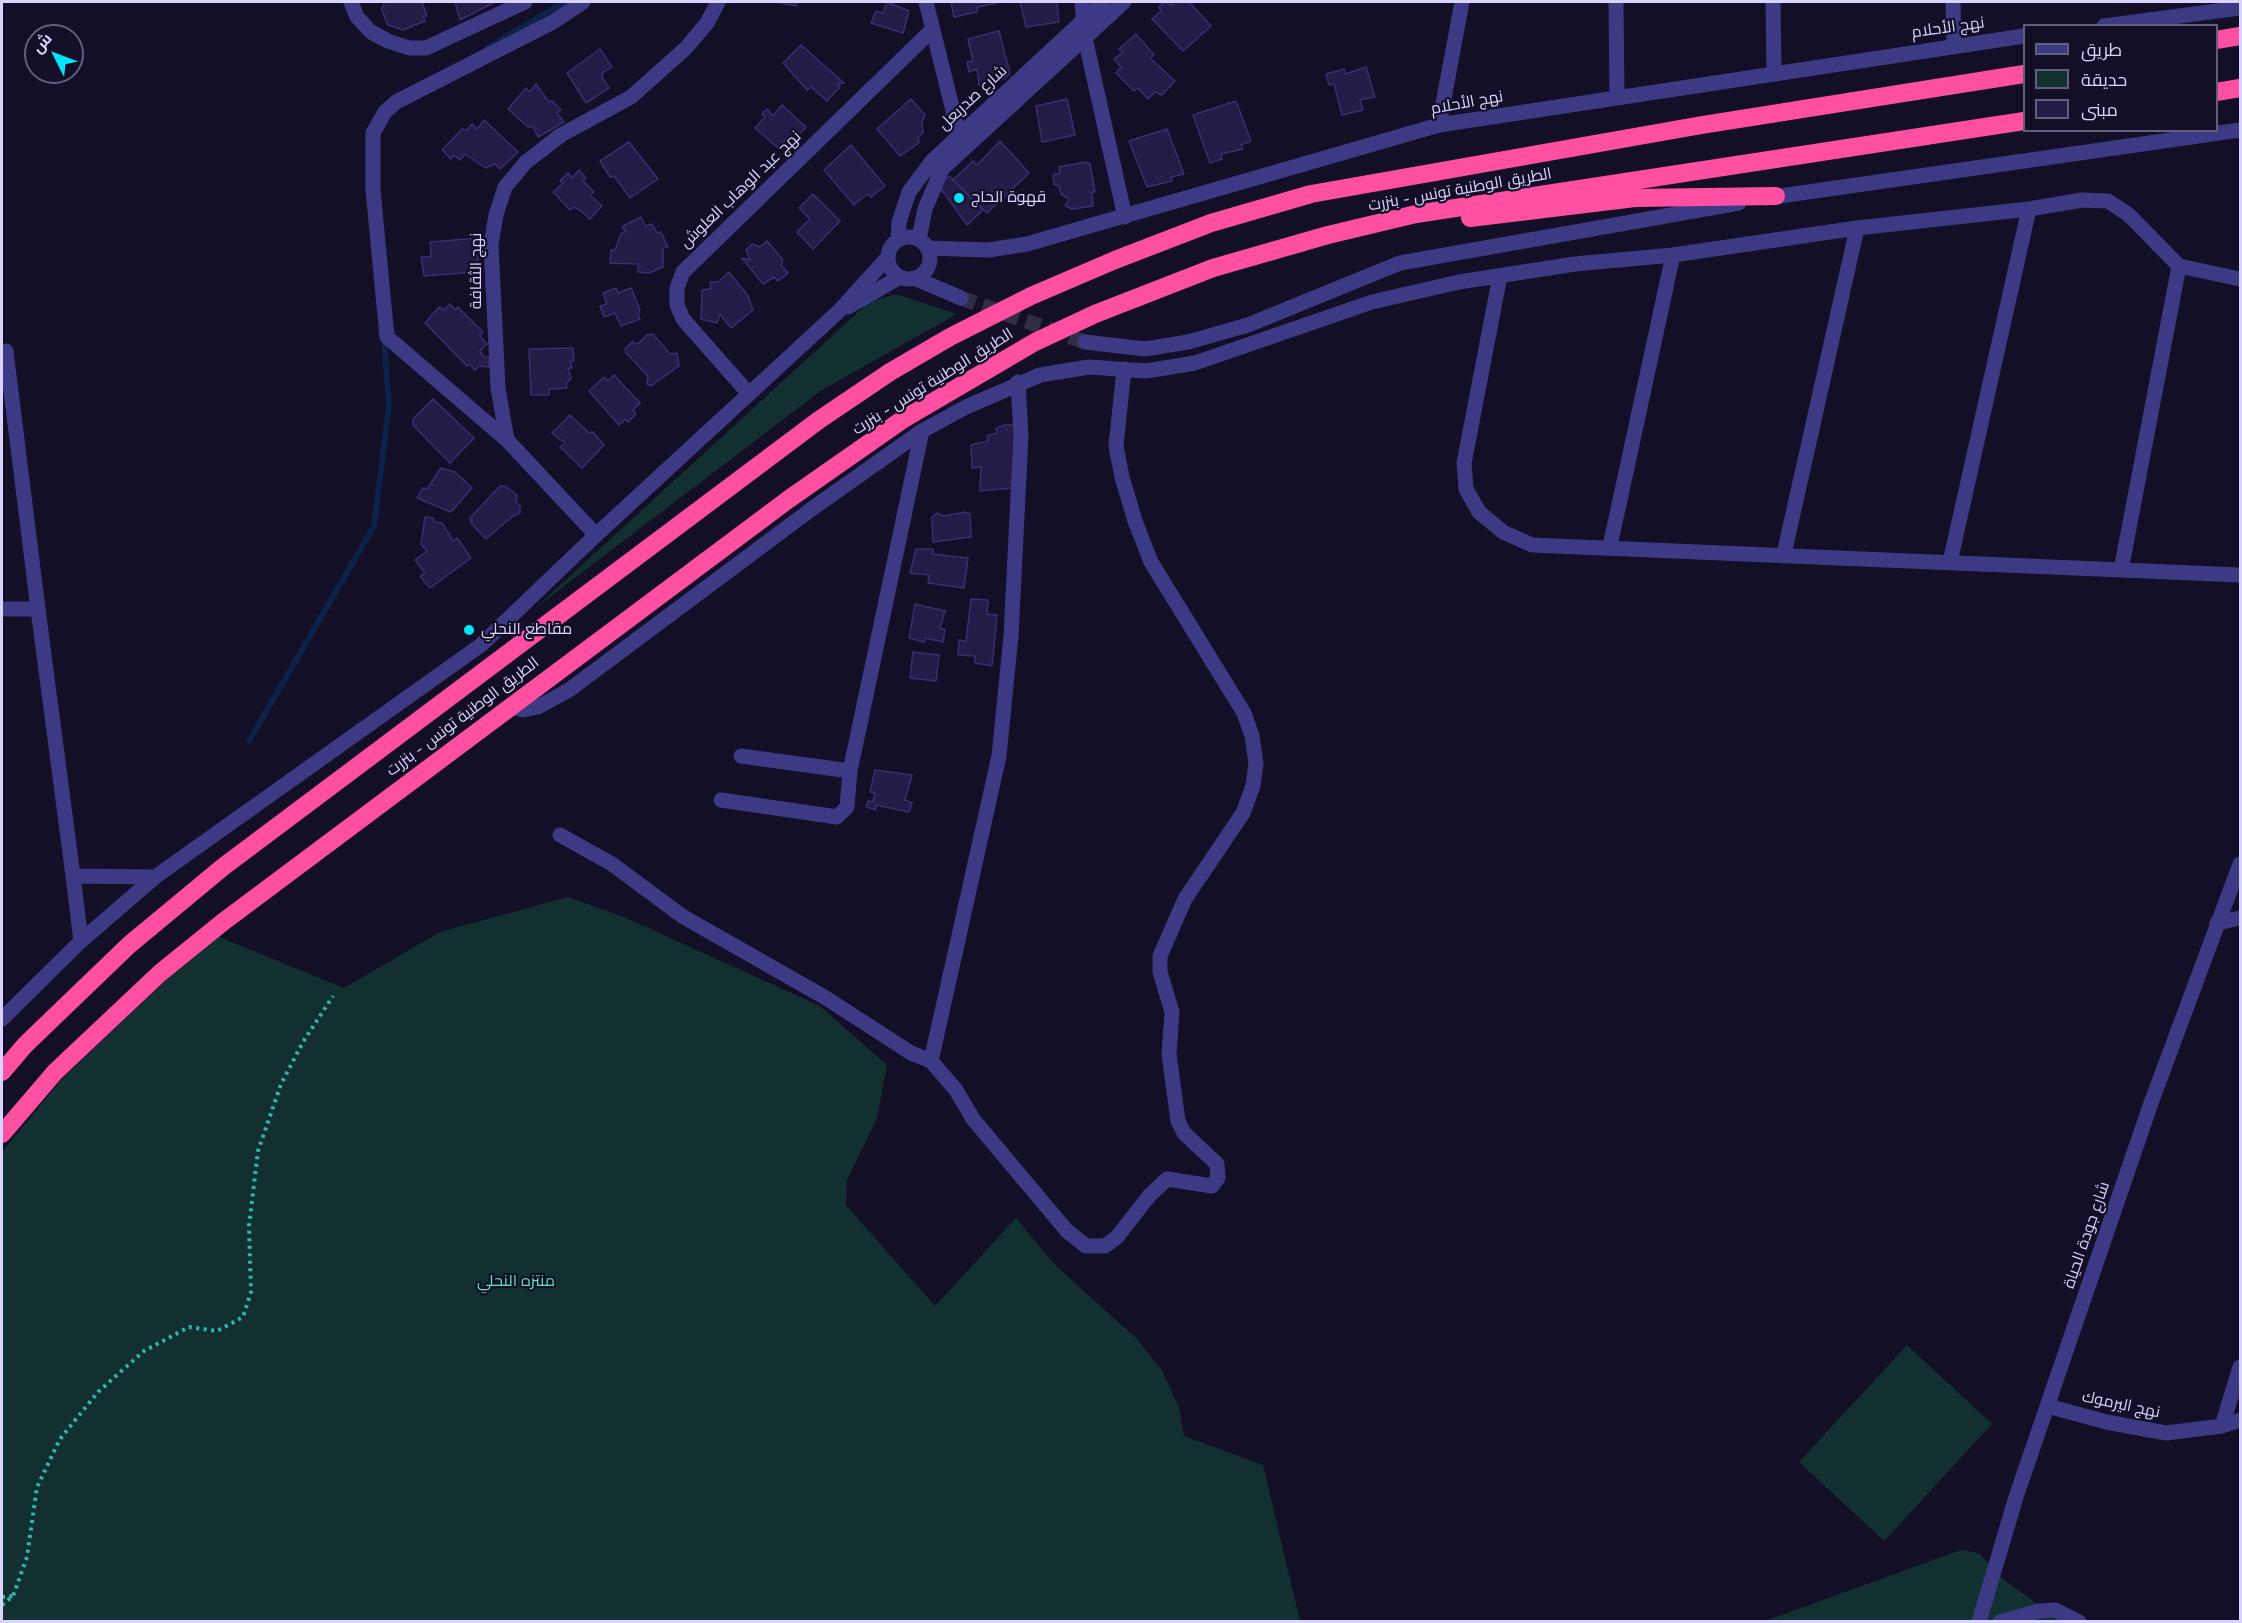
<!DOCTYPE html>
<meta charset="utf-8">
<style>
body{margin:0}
#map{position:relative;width:2242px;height:1623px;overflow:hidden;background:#130f26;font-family:"Space Grotesk",Cairo,sans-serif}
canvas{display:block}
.frame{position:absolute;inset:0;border:3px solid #d9d4ff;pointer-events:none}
.legend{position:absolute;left:2023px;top:24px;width:195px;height:108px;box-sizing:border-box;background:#130f26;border:2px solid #625e7d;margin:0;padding:8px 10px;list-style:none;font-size:18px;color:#d9d4ff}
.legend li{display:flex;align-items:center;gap:12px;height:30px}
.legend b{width:30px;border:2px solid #625e7d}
.north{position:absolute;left:24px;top:24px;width:60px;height:60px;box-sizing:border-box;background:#130f26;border:2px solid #625e7d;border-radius:50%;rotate:312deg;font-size:16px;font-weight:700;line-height:24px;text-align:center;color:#d9d4ff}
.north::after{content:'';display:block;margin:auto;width:21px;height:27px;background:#00e5ff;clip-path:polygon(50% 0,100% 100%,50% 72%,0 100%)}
</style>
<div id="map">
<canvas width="2242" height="1623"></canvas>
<div class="frame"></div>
<ul class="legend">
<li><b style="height:8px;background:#3d3a85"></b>طريق</li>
<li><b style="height:16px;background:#12302f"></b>حديقة</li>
<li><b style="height:16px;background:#241b47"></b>مبنى</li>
</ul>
<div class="north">ش</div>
</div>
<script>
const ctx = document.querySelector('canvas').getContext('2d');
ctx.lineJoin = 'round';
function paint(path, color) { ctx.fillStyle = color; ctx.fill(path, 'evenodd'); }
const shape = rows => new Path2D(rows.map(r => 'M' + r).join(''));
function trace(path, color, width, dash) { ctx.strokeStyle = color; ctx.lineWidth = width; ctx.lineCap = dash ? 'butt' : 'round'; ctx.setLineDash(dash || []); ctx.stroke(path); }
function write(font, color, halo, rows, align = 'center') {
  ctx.font = font + ' "Space Grotesk",Cairo,sans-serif'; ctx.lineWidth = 4.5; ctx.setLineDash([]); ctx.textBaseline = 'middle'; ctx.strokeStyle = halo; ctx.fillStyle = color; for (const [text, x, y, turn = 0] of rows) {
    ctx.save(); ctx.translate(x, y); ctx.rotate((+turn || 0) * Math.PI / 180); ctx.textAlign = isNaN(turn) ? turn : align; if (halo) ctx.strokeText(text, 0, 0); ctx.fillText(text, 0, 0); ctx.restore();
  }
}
paint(shape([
 [896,294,957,314,822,390,534,609,869,302],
 [568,897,624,917,820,1006,887,1065,877,1118,847,1180,846,1205,935,1306,1016,1218,1055,1265,1136,1338,1161,1369,1179,1407,1184,1436,1263,1465,1300,1621,2,1622,2,1152,62,1079,171,975,217,936,344,988,440,932],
 [1907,1345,1992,1424,1884,1541,1799,1462],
 [1961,1550,1979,1553,2003,1579,2061,1621,1762,1622]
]), '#12302f');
trace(shape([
 [487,48,565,2],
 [249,741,374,526,389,405,384,338]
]), '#0c2248', 6);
const building = shape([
 [383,2,422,2,427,16,423,16,425,21,403,30,388,25,381,8,384,6,383,2],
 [455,2,454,2,495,2,460,20,455,2],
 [777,2,798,2,796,6,777,2],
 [887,2,909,11,903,33,871,23,876,11,883,13,887,2],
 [951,2,997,2,997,3,977,7,977,12,954,17,951,2],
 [1020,2,1057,2,1059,22,1026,27,1020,2],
 [1164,2,1172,5,1175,2,1189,2,1211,26,1183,51,1152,19,1161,11,1159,7,1164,2],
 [999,31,1010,74,1002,80,979,85,977,69,969,72,967,62,973,61,968,39,999,31],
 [1136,34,1154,55,1150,58,1175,81,1162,95,1155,92,1148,99,1138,88,1134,91,1116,73,1121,67,1114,59,1123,52,1119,49,1136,34],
 [801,45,844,83,837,84,840,87,827,101,811,87,807,90,783,63,801,45],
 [600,49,612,67,603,72,602,77,609,88,586,103,567,73,600,49],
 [1366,67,1375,97,1360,100,1363,110,1342,115,1334,84,1329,85,1326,74,1344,69,1345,74,1366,67],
 [536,84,548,101,552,101,561,110,557,113,564,122,538,137,533,127,528,127,508,109,526,88,530,92,536,84],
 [911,99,925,115,922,122,923,133,918,137,919,143,900,156,877,129,911,99],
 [1067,99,1075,135,1042,142,1036,106,1067,99],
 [1236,101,1251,141,1241,145,1243,149,1221,154,1222,159,1210,163,1193,115,1236,101],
 [782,105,806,127,793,141,787,138,778,148,755,128,765,117,762,114,767,109,773,116,782,105],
 [484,120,518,152,500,169,495,164,485,168,465,154,460,160,454,155,451,159,442,150,462,129,467,130,472,124,477,129,484,120],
 [1167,129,1184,174,1171,177,1172,181,1147,187,1129,141,1167,129],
 [1000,141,1029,173,987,213,953,180,973,161,977,165,1000,141],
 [629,142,658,179,630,198,614,176,610,177,600,161,629,142],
 [851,145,885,186,871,197,867,194,854,205,824,170,851,145],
 [1085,162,1090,164,1095,192,1092,192,1093,206,1072,209,1065,206,1069,199,1061,194,1059,186,1054,184,1053,175,1060,173,1059,167,1085,162],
 [579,170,586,178,583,181,594,192,590,195,602,206,590,219,581,211,574,207,570,210,553,192,563,183,560,181,568,173,572,178,579,170],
 [949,176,983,210,967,225,939,186,949,176],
 [813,194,840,221,813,249,797,232,810,219,799,208,813,194],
 [641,217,645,226,652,224,657,233,661,232,668,247,663,248,663,267,649,273,638,272,638,264,610,263,611,250,615,250,621,234,625,232,623,226,641,217],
 [479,238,477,272,424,276,421,257,431,257,430,242,479,238],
 [767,241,783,260,781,265,788,273,778,281,774,277,763,284,742,258,750,260,746,250,752,244,760,247,767,241],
 [729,272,748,296,753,310,731,328,720,314,717,323,701,319,702,290,711,289,710,282,718,282,729,272],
 [616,288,618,293,631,288,640,310,638,314,640,319,621,326,615,313,604,317,600,306,607,304,603,293,616,288],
 [450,304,455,310,458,307,483,332,480,336,487,344,480,351,484,357,489,357,489,367,479,366,475,370,469,364,467,366,425,323,439,307,444,310,450,304],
 [653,334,670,354,677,353,679,366,651,386,647,384,648,376,626,353,625,349,633,341,634,344,639,343,647,335,653,334],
 [573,348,574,361,570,361,572,368,568,368,571,378,566,384,567,388,549,389,549,395,531,395,529,349,573,348],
 [614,375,640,403,633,410,636,414,628,422,625,419,619,425,589,391,604,377,608,381,614,375],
 [433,399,474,438,450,463,413,425,413,419,433,399],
 [570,415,589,433,593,432,604,445,582,468,560,447,565,443,552,433,570,415],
 [1005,425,1015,425,1012,488,980,491,981,467,972,468,971,445,988,441,987,436,997,433,996,428,1005,425],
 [441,468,455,472,472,488,451,512,417,498,423,488,427,489,441,468],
 [500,486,505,486,517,495,516,502,520,506,520,513,513,516,486,539,471,523,470,518,500,486],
 [965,512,970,514,971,537,933,542,932,517,937,513,944,516,965,512],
 [425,517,433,518,434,522,442,523,453,541,457,538,471,558,430,588,420,576,425,573,415,560,427,551,421,544,425,517],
 [916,549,933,549,933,554,968,558,964,588,928,583,929,575,910,573,916,549],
 [971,599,988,600,987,614,997,615,992,666,975,663,975,656,958,655,959,640,966,641,971,599],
 [915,604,945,611,940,628,945,630,943,642,925,638,924,642,909,638,915,604],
 [913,652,939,655,936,681,910,678,913,652],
 [875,770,912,775,905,800,912,803,909,812,876,805,876,810,866,807,868,801,873,802,875,793,870,792,875,770]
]);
paint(building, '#241b47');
trace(building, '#3b2d73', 1.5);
trace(shape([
 [961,298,1085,342]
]), '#312d47', 15, [15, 8]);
trace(shape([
 [2,1597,13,1596],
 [2,1605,13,1596,27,1557,37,1487,60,1439,98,1392,144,1351,189,1327,217,1331,243,1317,251,1292,249,1226,258,1151,281,1084,303,1042,333,996]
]), '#2fb8b0', 4, [3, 4.5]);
trace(shape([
 [351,2,357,17,371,32,388,41,409,48,426,48,525,2],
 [926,2,962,147],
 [1082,2,1085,38,1125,217],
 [1616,2,1617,97],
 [1773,2,1774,72],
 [1953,2,1954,45],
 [1439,125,1462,2],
 [1500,276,1464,463,1466,489,1479,512,1503,532,1532,545,2240,575],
 [6,351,38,609],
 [749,394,683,319,677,305,677,288,683,272,932,30],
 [507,440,387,337,373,190,373,133,385,112,396,102,553,22,583,2],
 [596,535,507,440,498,388,491,245,496,215,505,187,526,162,561,135,631,97,686,48,707,23,718,2],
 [1610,546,1673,255],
 [1784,554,1857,228],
 [1950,562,2029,209],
 [2121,570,2179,266],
 [2,609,38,609,73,876,155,877],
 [510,706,523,710,538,707,569,690,813,508,922,431,966,407,1040,375,1089,367,1146,371,1195,363,1372,302,1459,282,1575,264,1673,255,1857,228,2029,209,2082,200,2108,201,2129,215,2179,266,2240,279],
 [741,756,850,771],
 [721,800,837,817,847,807,850,771,922,431],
 [560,835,612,864,682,916,826,998,911,1053,931,1061,956,1090,973,1119,1004,1156,1067,1231,1086,1246,1105,1246,1117,1237,1149,1196,1167,1179,1212,1186,1218,1178,1217,1164,1184,1133,1178,1121,1169,1054,1172,1012,1160,972,1160,956,1185,899,1243,813,1253,786,1256,763,1252,736,1244,713,1151,562,1135,521,1122,477,1116,446,1124,369],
 [73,876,81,941],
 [2217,923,2240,918],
 [931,1061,999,756,1011,636,1021,436,1018,382],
 [2048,1406,2106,1422,2166,1433,2222,1426,2240,1420],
 [2222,1426,2240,1367],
 [1979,1622,2016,1497,2151,1103,2240,864],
 [2000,1622,2039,1611,2055,1610,2079,1622]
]), '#3d3a85', 15);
trace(shape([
 [2104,26,2240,8],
 [1766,198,2240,130],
 '888 258a21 21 0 1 1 42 0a21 21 0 1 1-42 0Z',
 [919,239,925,209,942,169,1124,2],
 [898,240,899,222,909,192,932,161,1103,2],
 [927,248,989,250,1027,244,1439,125,2024,36],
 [914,278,961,298],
 [848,307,900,277],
 [1085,342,1145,349,1188,342,1248,325,1400,263,1739,203],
 [2,1019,81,941,155,877,481,645,596,535,839,311,888,257]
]), '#3d3a85', 15);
trace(shape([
 [2216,40,2240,36],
 [2216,92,2240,88],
 [1470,218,1635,198,1776,196],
 [2,1072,25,1045,129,945,223,867,819,420,890,372,950,337,1031,296,1115,260,1211,223,1311,194,1702,125,2024,74],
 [2,1134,55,1072,160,973,223,922,789,499,902,420,1035,342,1095,314,1213,268,1328,235,1416,214,2024,121]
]), '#ff4fa3', 18);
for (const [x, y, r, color] of [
 [959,198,6,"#00e5ff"],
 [469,630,6,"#00e5ff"]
]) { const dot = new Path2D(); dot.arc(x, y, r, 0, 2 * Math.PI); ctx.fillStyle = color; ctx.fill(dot); trace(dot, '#130f26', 2); }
write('16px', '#d9d4ff', '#130f26', [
 ["نهج الأحلام",1948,28,-8],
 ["شارع صدربعل",973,98,-43],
 ["نهج الأحلام",1467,103,-10],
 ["نهج عبد الوهاب العلوش",741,190,-44],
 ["الطريق الوطنية تونس - بنزرت",1460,190,-10],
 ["نهج الثقافة",477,271,-90],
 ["الطريق الوطنية تونس - بنزرت",933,382,-32],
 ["الطريق الوطنية تونس - بنزرت",463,717,-37],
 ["شارع جودة الحياة",2087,1235,-71],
 ["نهج اليرموك",2121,1405,12]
]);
write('16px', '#d9d4ff', '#130f26', [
 ["قهوة الحاج",971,198],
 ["مقاطع النحلي",481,630]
], 'left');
write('16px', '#5fe0c0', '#130f26', [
 ["منتزه النحلي",516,1282]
]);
</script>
